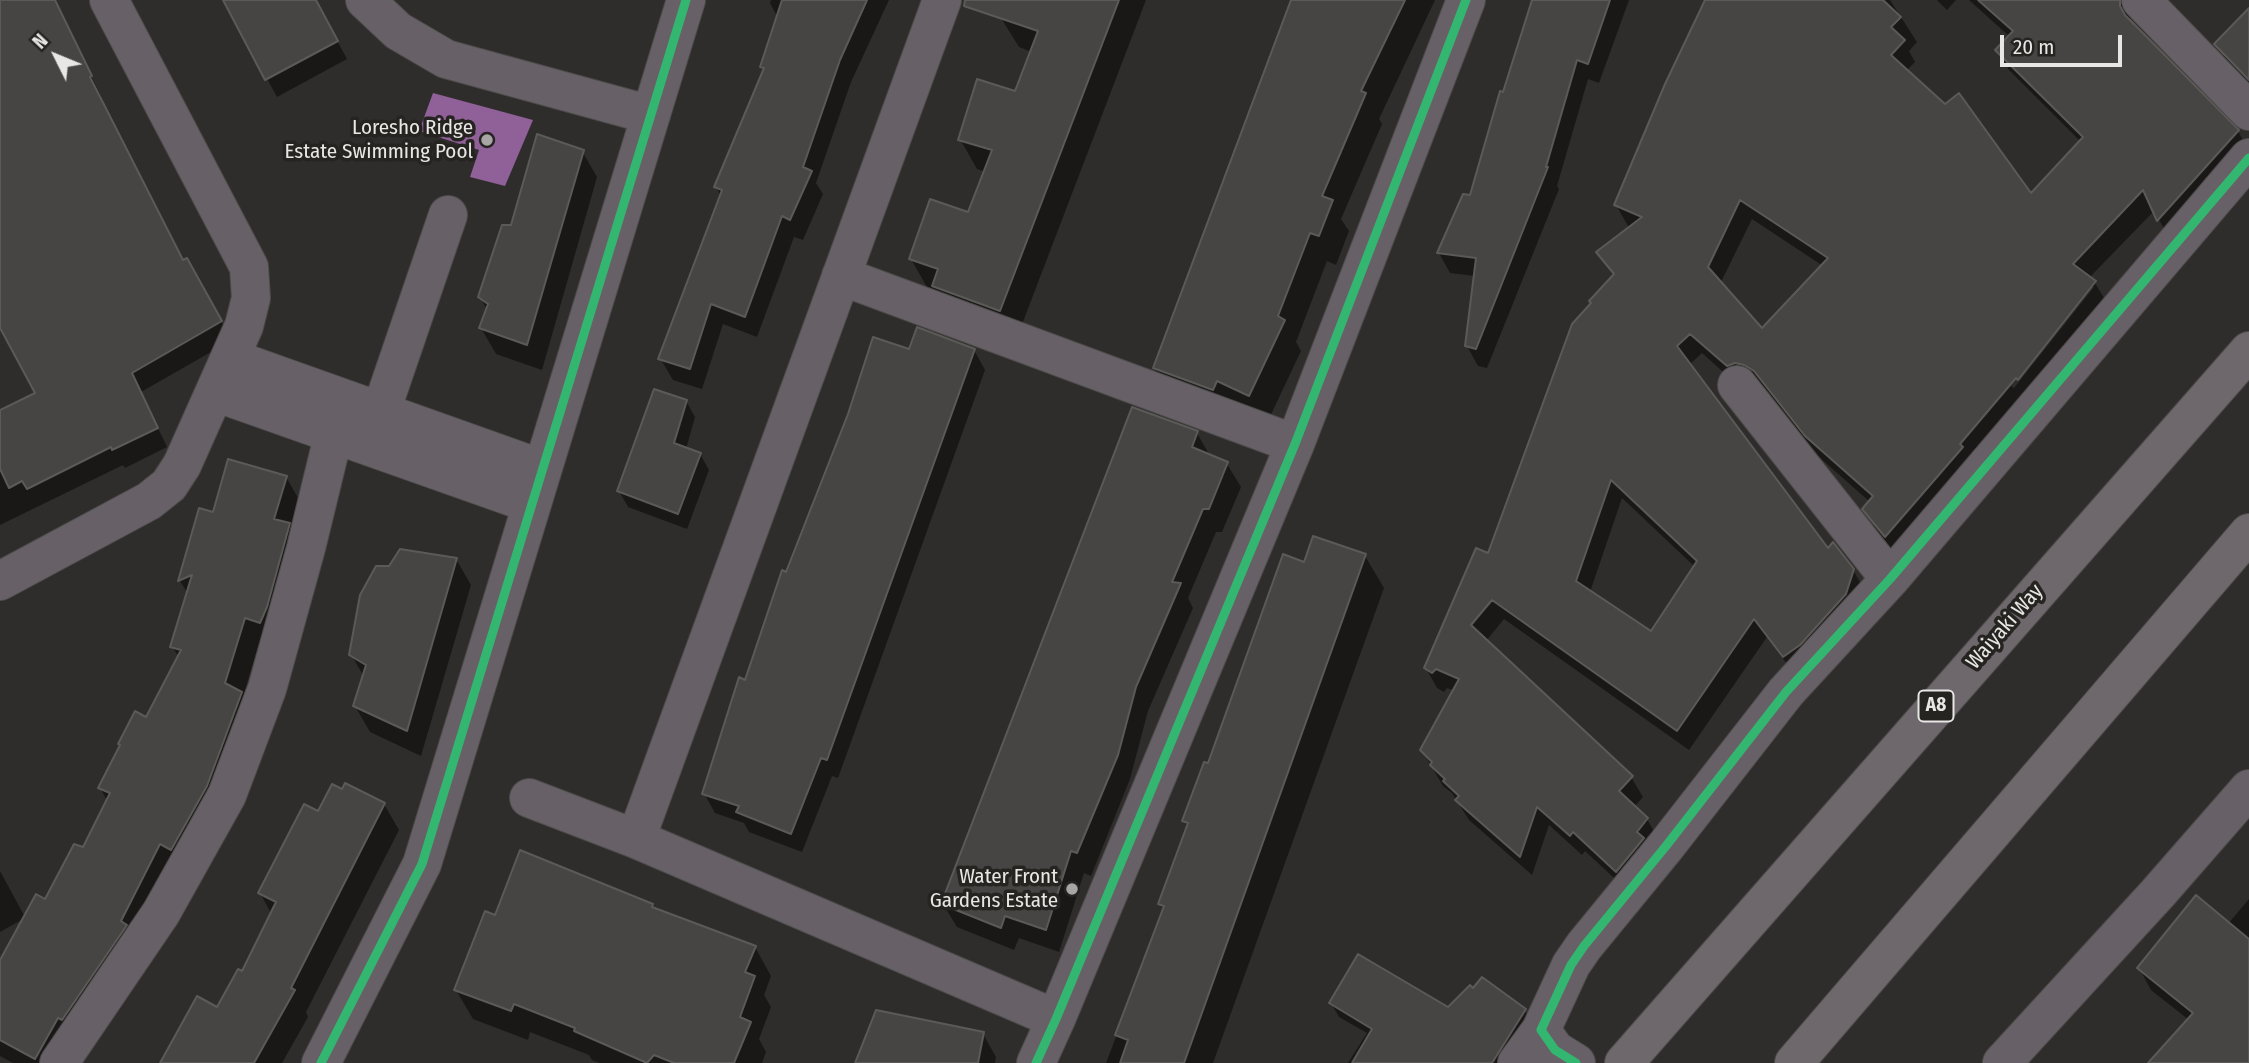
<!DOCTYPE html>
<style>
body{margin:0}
#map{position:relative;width:2249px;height:1063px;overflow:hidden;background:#2f2d2b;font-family:"Fira Sans Condensed",sans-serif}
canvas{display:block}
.north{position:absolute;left:21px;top:21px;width:70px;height:70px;-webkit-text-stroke:5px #262421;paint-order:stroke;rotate:313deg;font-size:19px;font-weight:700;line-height:28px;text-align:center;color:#e8e7e5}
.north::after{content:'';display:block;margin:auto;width:24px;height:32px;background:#e8e7e5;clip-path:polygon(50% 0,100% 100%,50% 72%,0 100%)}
.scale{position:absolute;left:2000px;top:35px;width:122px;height:32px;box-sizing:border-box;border:4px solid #e8e7e5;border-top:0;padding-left:9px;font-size:21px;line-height:24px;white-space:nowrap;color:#e8e7e5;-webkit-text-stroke:5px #262421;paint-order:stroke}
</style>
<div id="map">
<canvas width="2249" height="1063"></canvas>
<div class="north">N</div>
<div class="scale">20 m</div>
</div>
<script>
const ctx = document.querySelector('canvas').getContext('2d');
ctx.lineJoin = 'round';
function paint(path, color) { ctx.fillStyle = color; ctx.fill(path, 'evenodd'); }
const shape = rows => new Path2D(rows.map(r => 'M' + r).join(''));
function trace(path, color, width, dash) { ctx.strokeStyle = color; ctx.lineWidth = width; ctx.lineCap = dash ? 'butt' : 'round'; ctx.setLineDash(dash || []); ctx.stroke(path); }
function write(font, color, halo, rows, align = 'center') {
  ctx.font = font + ' "Fira Sans Condensed",sans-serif'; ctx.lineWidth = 7; ctx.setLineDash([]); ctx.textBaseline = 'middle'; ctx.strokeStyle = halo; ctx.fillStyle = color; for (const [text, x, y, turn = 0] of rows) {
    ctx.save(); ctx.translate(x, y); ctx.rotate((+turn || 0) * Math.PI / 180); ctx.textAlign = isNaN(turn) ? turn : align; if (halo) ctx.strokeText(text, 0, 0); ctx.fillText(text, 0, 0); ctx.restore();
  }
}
paint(shape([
 [433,93,533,120,505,186,470,177,479,150,419,131]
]), '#906099');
paint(shape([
 [0,0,48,0,70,32,101,96,99,97,183,261,186,260,232,340,141,392,167,447,125,468,123,465,0,525,0,412,38,393,0,325],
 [224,0,315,0,347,59,277,97],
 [771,0,889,0,851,82,816,183,823,194,803,240,794,237,757,337,723,324,702,389,673,380,660,358,721,196,716,187,765,71,762,67,778,18,770,3],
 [1007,0,1146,0,1016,340,928,289,911,259,969,214,986,172,977,169,960,139,1016,93,1032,52,1019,47,1001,18],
 [1293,0,1435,0,1379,119,1382,124,1341,219,1349,231,1336,265,1327,261,1296,342,1301,351,1266,425,1172,397,1154,368],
 [1534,0,1629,0,1599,83,1588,79,1557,186,1559,189,1487,368,1478,366,1467,346,1475,276,1450,273,1439,253,1472,197],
 [1741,0,1890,0,1917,42,1909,51,1915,62,1906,71,2030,196,2081,142,2009,70,1997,50,2010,37,1969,0,2145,0,2130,16,2131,23,2238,131,2249,151,2170,239,2154,211,2089,278,2095,283,2107,303,1897,556,1876,529,1864,509,1870,502,1818,456,1767,391,1757,384,1739,386,1702,353,1689,365,1828,551,1853,570,1865,591,1796,676,1767,637,1689,750,1504,619,1486,641,1631,777,1643,797,1634,807,1647,819,1658,839,1628,891,1585,851,1582,855,1549,825,1532,875,1469,820,1452,793,1443,786,1422,750,1455,691,1447,688,1444,692,1437,688,1426,668,1489,555,1614,277,1599,252,1632,227,1628,226,1616,205],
 [1752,219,1823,266,1762,331,1720,284],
 [2089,287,2094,287,2014,388,2011,386],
 [1622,498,1695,567,1652,634,1590,592],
 [1937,0,1956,0,1947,10],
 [2249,8,2249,87,2230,67,2217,44],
 [582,151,597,177,542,370,496,354,481,328,487,310,480,297,512,227],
 [974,350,985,370,838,778,832,776,802,852,749,832,744,823,715,813,704,793,787,574,910,351],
 [686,401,695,417,686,449,700,454,709,470,687,529,628,507,619,491],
 [1197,433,1210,456,1227,464,1241,487,1222,532,1216,532,1188,598,1193,608,1148,711,1130,779,1091,876,1084,873,1059,952,1019,938,1014,950,957,927,943,904],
 [286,477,301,503,275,648,259,643,243,697,256,719,61,1063,13,1063,0,1056,0,963,25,918,0,932,0,871,25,917,46,901,84,849,108,802,100,788,147,719,179,657,172,647,188,594,180,581,201,510,214,514],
 [1365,556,1384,588,1213,1063,1106,1063,1164,911,1160,904,1188,827,1184,821,1209,766],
 [456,559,471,585,421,756,370,732,355,706,364,677,351,654],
 [384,804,399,830,306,1012,308,1017,282,1063,162,1063,217,1010,243,973,272,915,260,893,318,814],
 [2249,899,2249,1063,2172,1063,2189,1020,2151,990,2139,968,2228,924],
 [652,906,654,910,755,947,771,976,764,995,771,1007,759,1039,766,1052,762,1063,600,1063,592,1060,589,1055,530,1032,528,1040,473,1019,456,990,496,917],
 [1482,979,1525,1011,1533,1024,1508,1063,1348,1063,1367,1033,1339,1017,1331,1003,1448,1009,1473,990],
 [983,1034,996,1057,995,1063,857,1063]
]), '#0007');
const building = shape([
 [0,0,55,0,92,76,90,77,183,260,187,258,222,321,132,373,158,428,112,450,111,447,27,489,22,481,9,488,0,469,0,410,35,393,0,328,0,0],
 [223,0,316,0,338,41,265,80,223,0],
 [782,0,867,0,840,60,803,167,812,171,790,220,782,216,745,317,711,304,690,369,658,359,722,190,714,187,764,68,760,67,782,0],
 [965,0,1119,0,1000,311,932,286,938,269,909,259,930,199,968,212,992,150,958,140,977,79,1015,91,1038,31,964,6,965,0],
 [1291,0,1405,0,1361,91,1366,93,1322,196,1333,200,1319,236,1310,233,1278,316,1285,320,1249,396,1217,381,1213,390,1153,368,1291,0],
 [1532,0,1610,0,1588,64,1577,60,1546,167,1548,167,1476,349,1465,346,1476,258,1437,253,1463,194,1470,195,1500,91,1503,92,1532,0],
 [1705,0,1883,0,1901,17,1891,27,1905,40,1891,55,1945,104,1959,93,2031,193,2083,137,1995,50,2013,31,1978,0,2120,0,2120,6,2125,15,2239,130,2157,221,2143,190,2073,264,2096,281,2018,380,2016,378,1960,444,1963,447,1885,537,1862,509,1873,496,1805,436,1754,371,1744,365,1735,363,1727,366,1690,334,1677,346,1828,548,1833,542,1854,569,1846,594,1800,645,1783,657,1754,619,1677,731,1492,600,1471,625,1633,776,1619,791,1648,818,1637,832,1644,838,1616,872,1573,832,1570,836,1537,807,1520,857,1455,800,1459,796,1443,781,1445,779,1430,765,1432,762,1420,750,1459,679,1436,669,1432,673,1424,668,1476,548,1488,553,1572,324,1591,303,1589,301,1614,274,1596,252,1642,217,1614,205,1665,84,1705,0],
 [1740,200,1828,258,1762,328,1708,267,1740,200],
 [1611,480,1697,561,1651,631,1576,581,1611,480],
 [2249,8,2249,80,2214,44,2249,8],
 [537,134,584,150,527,345,479,328,488,304,478,297,502,225,511,225,537,134],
 [917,327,975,349,827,760,821,758,791,834,736,812,739,806,702,794,739,677,745,680,782,570,786,572,848,414,873,337,909,349,917,327],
 [654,389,687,400,674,443,701,453,678,514,617,491,654,389],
 [1132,407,1198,431,1192,447,1228,462,1209,509,1203,509,1172,582,1181,583,1136,687,1118,755,1077,853,1071,851,1046,930,1005,916,1001,928,941,904,1132,407],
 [228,459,287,476,274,519,290,523,267,607,260,623,245,618,225,683,242,692,207,786,171,850,160,844,121,921,127,925,62,1020,58,1018,35,1059,0,1040,0,960,36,894,45,899,74,844,83,847,110,793,98,788,120,745,118,744,135,711,146,717,181,650,170,647,192,575,178,581,199,508,213,512,228,459],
 [1313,536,1366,554,1184,1063,1120,1063,1128,1040,1115,1035,1164,906,1158,904,1188,823,1182,821,1204,762,1208,763,1283,554,1304,562,1313,536],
 [400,549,457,558,407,731,353,706,366,665,349,655,360,595,376,566,389,566,400,549],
 [345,783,385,803,291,988,295,990,254,1063,160,1063,197,996,217,1007,238,969,242,971,276,902,258,893,304,804,318,811,332,784,342,789,345,783],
 [520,850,653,904,652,907,756,946,745,972,755,976,740,1017,751,1022,734,1063,674,1063,654,1055,647,1063,574,1031,575,1028,514,1004,511,1011,454,990,485,911,495,915,520,850],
 [2196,895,2249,939,2249,1063,2148,1063,2193,1013,2137,968,2196,895],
 [1358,954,1448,1007,1470,985,1473,988,1482,977,1526,1009,1492,1063,1352,1063,1372,1029,1329,1003,1358,954],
 [876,1010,984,1032,978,1063,855,1063,876,1010]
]);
paint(building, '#464543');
trace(building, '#5b5a58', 2);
const minor = shape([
 [365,0,398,31,446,59,651,115],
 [2141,0,2249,111],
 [841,276,1295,444],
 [230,358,542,469],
 [1737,385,1890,579],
 [215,392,532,504],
 [381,411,448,215],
 [0,581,149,501,169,485,182,465,244,326,251,298,249,267,109,0],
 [529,798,636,839,1056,1019],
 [636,839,942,0],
 [59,1063,161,913,227,795,267,689,306,548,334,433],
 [321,1063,422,864,686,0],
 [1036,1063,1056,1019,1295,444,1466,0],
 [1517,1063,1541,1030],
 [1576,1063,1555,1050,1541,1030,1571,965,1584,946,1666,846,1786,692,1890,579,2249,158],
 [2002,1063,2158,893,2249,789]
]);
const highway = shape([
 [1624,1063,2249,351],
 [1794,1063,2249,533]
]);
trace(minor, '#4c4b4a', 40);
trace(highway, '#4c4b4a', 40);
trace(minor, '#676167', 38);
trace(highway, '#6e676c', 38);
trace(shape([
 [321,1063,422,864,686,0],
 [1036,1063,1056,1019,1295,444,1466,0],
 [1576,1063,1555,1050,1541,1030,1571,965,1584,946,1666,846,1786,692,1890,579,2249,158]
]), '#33b770', 9);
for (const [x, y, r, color] of [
 [487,140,7,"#a7a6a4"],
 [1072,889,7,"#a7a6a4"]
]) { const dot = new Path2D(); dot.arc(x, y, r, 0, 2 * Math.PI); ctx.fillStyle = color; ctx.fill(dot); trace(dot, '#262421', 2.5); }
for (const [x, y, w] of [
 [1936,706,35]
]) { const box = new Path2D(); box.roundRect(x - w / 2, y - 15.5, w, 31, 5); ctx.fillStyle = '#262421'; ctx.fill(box); trace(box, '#e8e7e5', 2); }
write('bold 19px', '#e8e7e5', null, [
 ["A8",1936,706]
]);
write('21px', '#e8e7e5', '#262421', [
 ["Loresho Ridge",473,128],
 ["Estate Swimming Pool",473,152],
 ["Water Front",1058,877],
 ["Gardens Estate",1058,901]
], 'right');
write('21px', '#e8e7e5', '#262421', [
 ["Waiyaki Way",2005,627,-49]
]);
</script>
